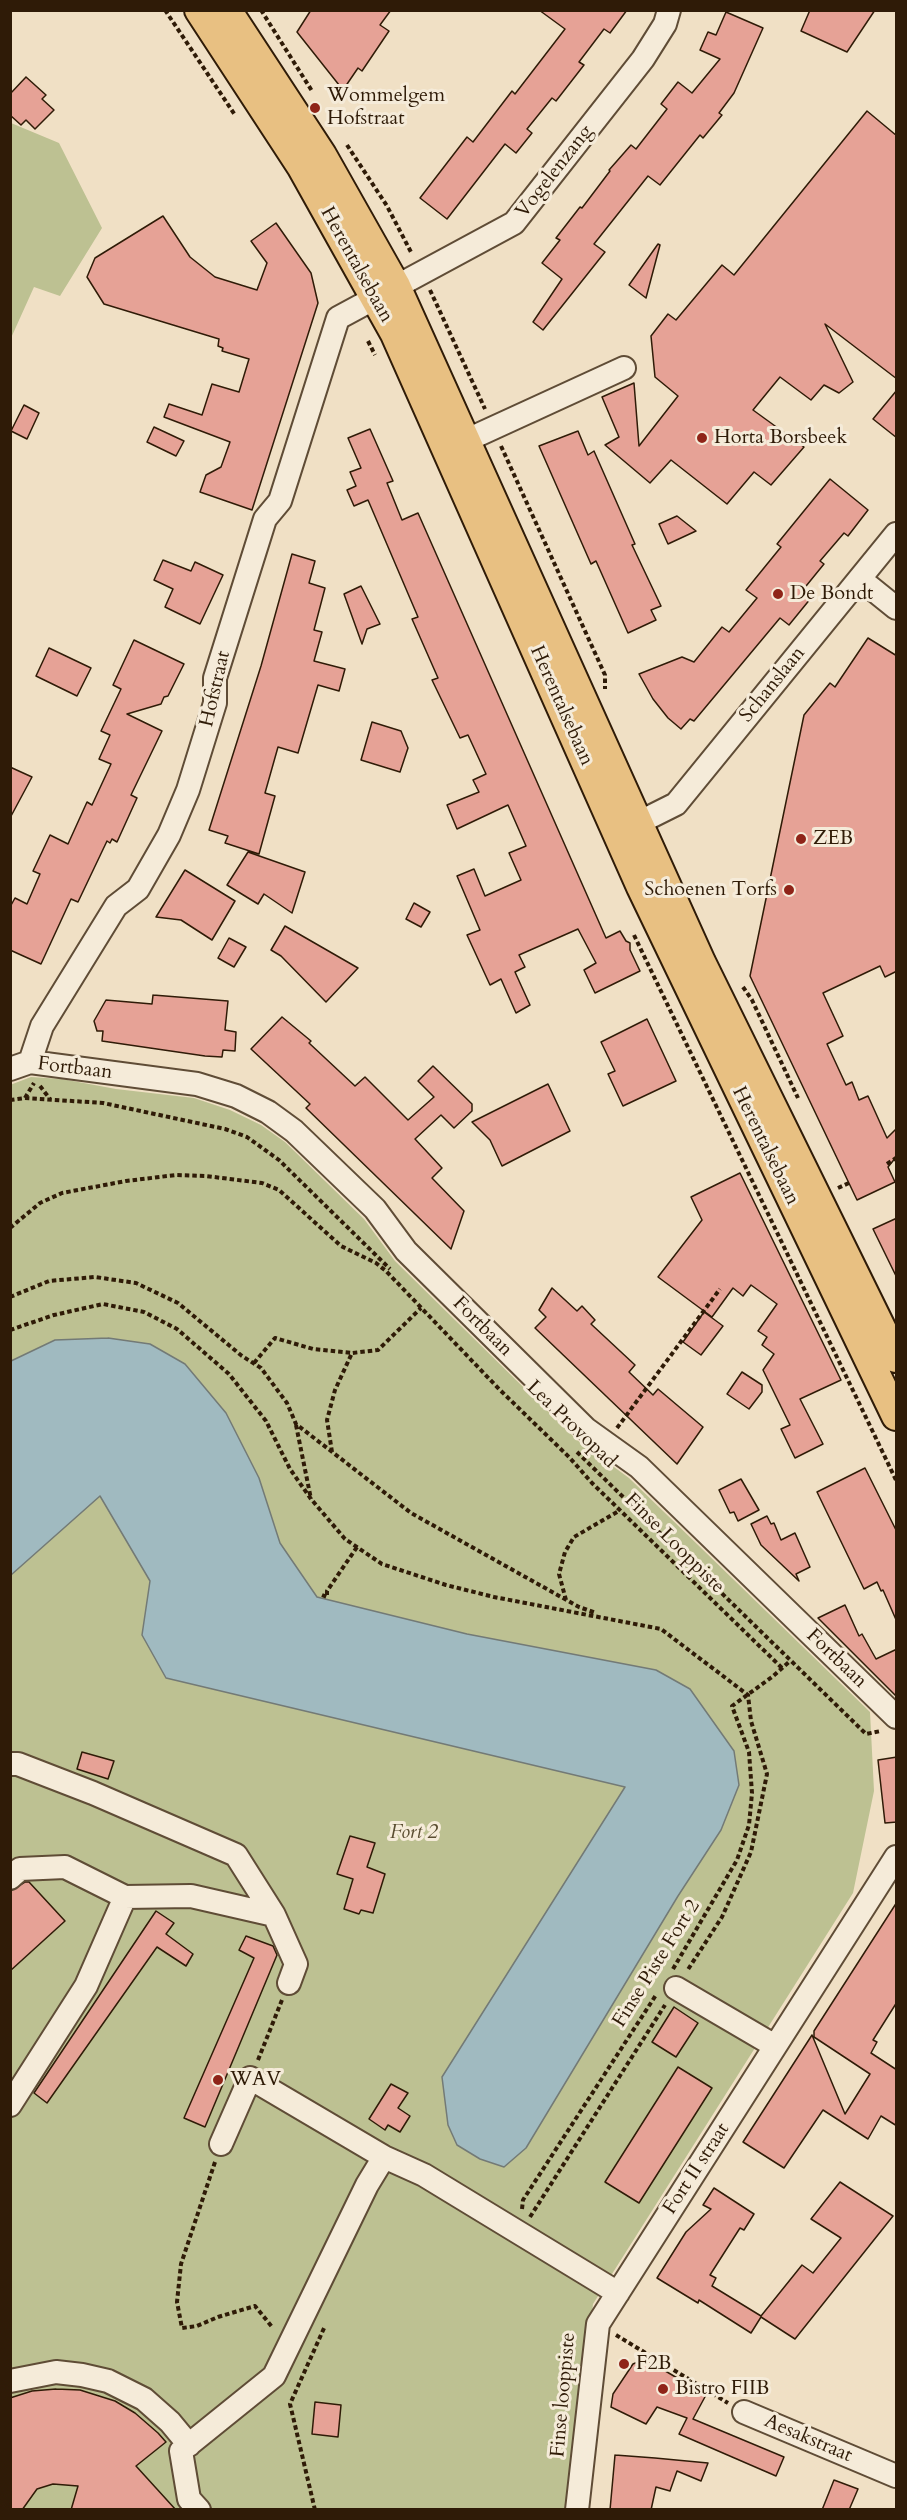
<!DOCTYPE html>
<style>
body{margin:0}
#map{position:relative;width:907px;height:2520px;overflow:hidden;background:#f0e0c5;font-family:Cardo,serif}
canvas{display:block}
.frame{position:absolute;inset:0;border:12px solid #2f1b07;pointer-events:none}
</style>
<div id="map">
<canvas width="907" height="2520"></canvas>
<div class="frame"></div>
</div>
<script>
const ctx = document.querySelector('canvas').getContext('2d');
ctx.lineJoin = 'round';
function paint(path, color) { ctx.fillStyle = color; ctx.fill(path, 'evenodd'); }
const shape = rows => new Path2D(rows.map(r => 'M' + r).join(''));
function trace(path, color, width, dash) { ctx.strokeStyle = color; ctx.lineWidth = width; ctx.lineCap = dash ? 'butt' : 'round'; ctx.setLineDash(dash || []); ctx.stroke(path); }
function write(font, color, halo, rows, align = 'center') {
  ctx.font = font + ' Cardo,serif'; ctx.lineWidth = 6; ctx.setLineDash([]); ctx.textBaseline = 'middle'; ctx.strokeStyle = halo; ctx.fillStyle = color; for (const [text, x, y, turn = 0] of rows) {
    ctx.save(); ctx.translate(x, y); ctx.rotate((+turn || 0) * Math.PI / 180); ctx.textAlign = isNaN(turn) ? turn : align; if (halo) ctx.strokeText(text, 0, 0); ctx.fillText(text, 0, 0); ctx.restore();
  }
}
paint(shape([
 [11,123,59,143,102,228,60,296,34,287,11,338],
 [31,1077,62,1079,116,1089,194,1098,230,1110,261,1125,285,1142,364,1219,395,1261,577,1440,629,1478,870,1712,874,1791,853,1893,593,2304,570,2509,11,2510,10,1085]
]), '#bdc192');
const water = shape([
 [108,1338,150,1344,185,1364,226,1413,259,1478,280,1543,317,1597,467,1634,656,1670,690,1689,734,1751,739,1785,721,1830,678,1896,526,2148,504,2167,480,2159,457,2145,448,2125,442,2077,625,1787,166,1678,142,1635,150,1581,100,1496,11,1575,11,1361,55,1340,108,1338]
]);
paint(water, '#a0bac0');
trace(water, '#737a76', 1.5);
const building = shape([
 [311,10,391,10,380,25,389,31,362,71,358,68,343,90,297,32,311,10],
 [539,10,627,10,610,33,604,29,579,62,584,65,556,101,552,98,527,129,532,133,516,153,505,144,447,219,420,198,467,137,473,142,512,91,515,94,565,29,539,10],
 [810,10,875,10,847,52,801,31,810,10],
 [726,12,763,28,734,93,719,113,722,115,703,138,700,135,660,185,648,176,594,244,605,252,543,330,533,322,562,279,542,263,560,240,556,238,580,207,582,208,610,171,609,170,631,145,636,149,667,109,661,104,678,82,692,93,720,59,700,50,708,32,716,35,726,12],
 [26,77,46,95,42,99,54,110,35,129,26,120,21,125,10,115,10,94,26,77],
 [867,111,897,136,897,379,825,324,853,382,839,393,824,385,811,400,780,377,753,410,804,447,771,485,754,472,727,504,671,460,650,483,605,445,619,437,602,397,634,383,639,446,678,396,655,377,651,336,668,314,676,320,722,265,734,275,867,111],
 [163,216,190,257,215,277,257,290,267,263,251,241,276,223,311,273,318,303,252,510,200,492,206,475,221,467,230,442,164,417,169,404,202,415,212,384,239,392,249,359,222,351,223,348,218,346,219,339,104,304,87,277,95,258,163,216],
 [658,244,660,245,646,298,629,285,658,244],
 [897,390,897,438,873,419,897,390],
 [24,405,39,413,27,439,11,431,24,405],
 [154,427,184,441,176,456,147,442,154,427],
 [370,429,393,481,387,483,402,520,418,513,606,938,620,931,626,941,630,943,630,950,640,971,595,993,584,970,596,963,578,929,519,955,525,967,515,972,530,1005,516,1013,501,979,490,985,467,935,480,930,457,876,474,869,485,896,521,880,509,853,526,846,508,805,457,829,447,805,479,792,473,780,486,774,468,735,460,738,432,680,438,678,412,619,418,617,368,500,354,506,347,490,356,486,350,472,361,468,348,438,370,429],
 [578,431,588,455,594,451,635,544,632,545,661,606,651,610,656,620,628,633,596,561,591,564,539,446,578,431],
 [830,479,868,510,848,536,844,533,820,561,824,564,802,591,811,598,789,625,780,618,694,721,690,719,681,729,668,718,653,699,639,674,682,657,694,662,722,627,729,632,757,598,746,590,781,547,777,544,830,479],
 [677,516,696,531,668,544,659,524,677,516],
 [292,554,315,561,309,583,325,588,314,630,322,632,314,661,345,669,339,691,318,685,298,753,278,747,265,793,275,796,259,854,225,843,228,836,209,830,261,666,292,554],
 [163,560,191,571,195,562,223,575,200,624,165,607,173,589,154,580,163,560],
 [361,586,380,624,367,629,362,644,344,594,361,586],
 [868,638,897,656,897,971,885,977,880,966,823,993,843,1036,827,1044,846,1085,852,1082,859,1100,868,1096,887,1138,897,1128,897,1156,888,1167,895,1182,857,1200,750,976,804,715,830,683,835,687,868,638],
 [134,640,184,664,168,696,164,697,161,704,127,714,162,731,131,795,137,798,117,842,112,839,110,843,107,841,78,902,71,899,41,964,10,950,10,907,15,898,27,904,40,874,33,871,50,835,68,844,87,802,92,805,111,764,99,759,110,735,101,731,121,689,113,685,134,640],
 [49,648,91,668,77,696,36,676,49,648],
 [372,722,401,731,408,748,400,772,361,760,372,722],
 [10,767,32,777,10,818,10,767],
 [248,852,305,872,292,913,264,894,258,904,227,885,248,852],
 [185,870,235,901,212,940,181,920,156,917,185,870],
 [414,903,430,912,421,927,406,919,414,903],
 [285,926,358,968,326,1002,281,956,271,950,285,926],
 [229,938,246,947,234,967,218,958,229,938],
 [153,995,228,1001,225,1030,236,1032,235,1051,223,1050,222,1057,205,1056,102,1041,103,1031,97,1031,94,1021,106,1000,152,1004,153,995],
 [282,1017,311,1041,309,1043,355,1086,365,1077,408,1120,434,1097,418,1081,433,1066,472,1104,472,1111,454,1128,441,1115,415,1139,442,1168,432,1178,464,1211,451,1249,306,1108,310,1104,251,1049,282,1017],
 [647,1019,676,1081,623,1106,608,1074,615,1071,601,1042,647,1019],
 [548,1084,570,1131,502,1166,490,1140,472,1122,548,1084],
 [740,1173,841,1380,800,1399,823,1444,795,1458,781,1429,790,1425,763,1370,774,1354,762,1345,767,1337,758,1331,777,1304,751,1285,743,1296,733,1288,712,1317,658,1277,702,1220,691,1197,740,1173],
 [897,1218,897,1278,873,1229,897,1218],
 [552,1288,577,1311,582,1306,595,1320,591,1324,635,1365,629,1372,653,1395,658,1389,703,1427,677,1464,535,1328,546,1317,539,1310,552,1288],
 [704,1312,723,1326,701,1355,683,1342,704,1312],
 [742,1372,762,1385,762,1392,749,1409,727,1394,742,1372],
 [865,1468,897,1532,897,1622,883,1590,881,1591,877,1582,864,1589,817,1492,865,1468],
 [741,1479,759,1510,738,1521,734,1512,730,1513,719,1490,741,1479],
 [767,1516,771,1524,774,1523,781,1540,795,1533,810,1567,796,1574,799,1581,761,1545,751,1524,767,1516],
 [845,1605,859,1636,862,1634,876,1659,897,1649,897,1697,818,1618,845,1605],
 [82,1752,114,1761,108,1779,77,1769,82,1752],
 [897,1757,897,1822,885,1823,878,1760,897,1757],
 [350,1836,375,1843,367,1867,385,1874,373,1913,361,1910,359,1914,344,1909,353,1879,337,1874,350,1836],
 [25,1882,29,1882,65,1921,10,1971,10,1891,25,1882],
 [897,1902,897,2002,873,2040,877,2042,871,2053,897,2070,897,2126,881,2116,868,2139,823,2110,784,2168,743,2142,812,2035,845,2114,870,2074,814,2037,814,2031,897,1902],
 [156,1911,174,1923,166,1934,193,1954,186,1966,157,1947,47,2103,34,2093,156,1911],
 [246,1936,273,1946,277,1955,205,2127,184,2118,254,1958,239,1950,246,1936],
 [674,2007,698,2023,676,2057,652,2042,674,2007],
 [678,2067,712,2088,639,2203,605,2182,678,2067],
 [391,2084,408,2093,398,2108,410,2116,400,2132,388,2125,385,2130,369,2119,391,2084],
 [840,2182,893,2216,795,2339,761,2317,751,2333,699,2300,698,2303,657,2278,686,2232,711,2209,703,2205,714,2188,754,2214,744,2230,740,2228,710,2275,716,2278,712,2286,761,2316,802,2265,813,2273,841,2238,811,2219,840,2182],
 [645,2359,706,2395,693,2419,784,2457,776,2476,679,2434,687,2418,657,2407,646,2424,611,2407,613,2394,633,2364,645,2359],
 [56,2389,80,2390,115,2401,135,2413,158,2433,166,2442,136,2466,176,2510,71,2510,78,2486,53,2484,37,2489,22,2510,10,2510,10,2398,32,2391,56,2389],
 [315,2402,341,2405,338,2437,312,2434,315,2402],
 [615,2455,655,2458,708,2463,701,2481,677,2471,670,2491,656,2487,651,2510,610,2510,615,2455],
 [834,2480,858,2489,849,2510,822,2510,834,2480]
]);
paint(building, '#e6a296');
trace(building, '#2f1b07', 1.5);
const minor = shape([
 [467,440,624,368],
 [860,579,896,608],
 [624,830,676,804,896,534],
 [30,1062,42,1026,116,906,138,889,169,835,188,790,215,703,215,678,265,519,280,501,338,318,514,223,643,59,665,24,669,10],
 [10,1069,30,1062,197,1084,236,1096,268,1112,294,1131,375,1209,406,1251,586,1429,639,1467,896,1717],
 [10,1764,18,1764,93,1793,236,1855,274,1915],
 [10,1878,20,1869,65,1867,125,1897,86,1986,10,2105],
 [125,1897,191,1896,274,1915,296,1964,289,1983],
 [676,1988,775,2046],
 [221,2144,250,2078,384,2157,424,2175,618,2293],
 [10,2381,56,2372,82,2375,108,2381,144,2399,170,2422,189,2445],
 [744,2412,896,2476],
 [199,2510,189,2499,181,2451,274,2376,367,2185,384,2157],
 [577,2510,598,2324,896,1857]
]);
const major = shape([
 [199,10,301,166,395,334,641,887,896,1416],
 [227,10,322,155,396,286,701,962,896,1358]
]);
trace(minor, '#5f4c36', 26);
trace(major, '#2f1b07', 32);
trace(shape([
 [165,10,235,115],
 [261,10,312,91],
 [347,145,387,206,412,254],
 [430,290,485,409],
 [368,341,375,355],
 [501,446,605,675,605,689],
 [634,935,896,1480],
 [743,987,752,1000,798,1098],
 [40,1086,50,1099],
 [25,1098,34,1083],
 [10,1100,25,1098,103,1103,225,1129,247,1137,279,1160,390,1269],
 [887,1164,896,1158],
 [838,1188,849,1183],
 [10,1228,40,1203,62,1193,126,1181,176,1175,206,1176,262,1183,279,1190,341,1246,376,1263,386,1271,499,1389,569,1457,592,1483,782,1668],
 [10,1297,49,1281,95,1277,136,1283,178,1303,242,1356,261,1368,287,1403,296,1424,411,1513,579,1607,596,1613],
 [10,1330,54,1315,103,1304,144,1312,177,1329,229,1374,266,1421,290,1469,311,1499,345,1539,382,1564,446,1585,494,1597,661,1629,748,1695,751,1721,767,1774,751,1852,722,1917,687,1971],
 [254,1363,275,1338,313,1349,352,1353],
 [296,1425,311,1499],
 [617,1428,720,1289],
 [332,1452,327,1420,335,1390,352,1353,378,1350,421,1308],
 [577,1452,866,1734,881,1731],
 [322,1595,327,1597,327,1591,357,1547],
 [566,1600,559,1574,565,1552,574,1537,619,1511],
 [673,1969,737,1860,749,1825,752,1793,749,1752,732,1706,772,1677,790,1661],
 [258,2060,282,2000],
 [215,2162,181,2264,177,2302,182,2328,197,2326,218,2317,255,2306,273,2328],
 [522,2209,523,2200,656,1995],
 [530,2217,665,2005],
 [616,2335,728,2403],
 [315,2510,290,2404,325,2326]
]), '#2f1b07', 4, [4.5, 3]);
trace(minor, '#f5ebd9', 22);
trace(major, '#e8c082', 28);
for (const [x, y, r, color] of [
 [315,108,6,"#8f2418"],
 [702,438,6,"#8f2418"],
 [778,594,6,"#8f2418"],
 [801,839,6,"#8f2418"],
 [789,890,6,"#8f2418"],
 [218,2080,6,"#8f2418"],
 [624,2364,6,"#8f2418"],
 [663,2389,6,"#8f2418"]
]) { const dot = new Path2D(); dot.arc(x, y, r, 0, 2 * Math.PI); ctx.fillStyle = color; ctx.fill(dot); trace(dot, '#f5ebd9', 2); }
write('20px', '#2f1b07', '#f5ebd9', [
 ["Wommelgem",327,96],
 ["Hofstraat",327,119],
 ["Horta Borsbeek",714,438],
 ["De Bondt",790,594],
 ["ZEB",813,839],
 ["Schoenen Torfs",777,890,"right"],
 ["WAV",230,2080],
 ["F2B",636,2364],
 ["Bistro FIIB",675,2389]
], 'left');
write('20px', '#2f1b07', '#f5ebd9', [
 ["Vogelenzang",555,172,-52],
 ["Herentalsebaan",356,265,61],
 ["Schanslaan",773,685,-51],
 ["Hofstraat",216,689,-77],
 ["Herentalsebaan",561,706,66],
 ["Fortbaan",75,1069,7],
 ["Herentalsebaan",765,1146,64],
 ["Fortbaan",482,1327,45],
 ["Lea Provopad",571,1425,44],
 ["Finse Looppiste",674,1544,45],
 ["Fortbaan",836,1659,44],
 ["Finse Piste Fort 2",657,1964,-58],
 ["Fort II straat",697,2169,-57],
 ["Finse looppiste",564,2395,-85],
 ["Aesakstraat",808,2439,23]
]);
write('italic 20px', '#5a4d31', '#f5ebd9', [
 ["Fort 2",414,1833]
]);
</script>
